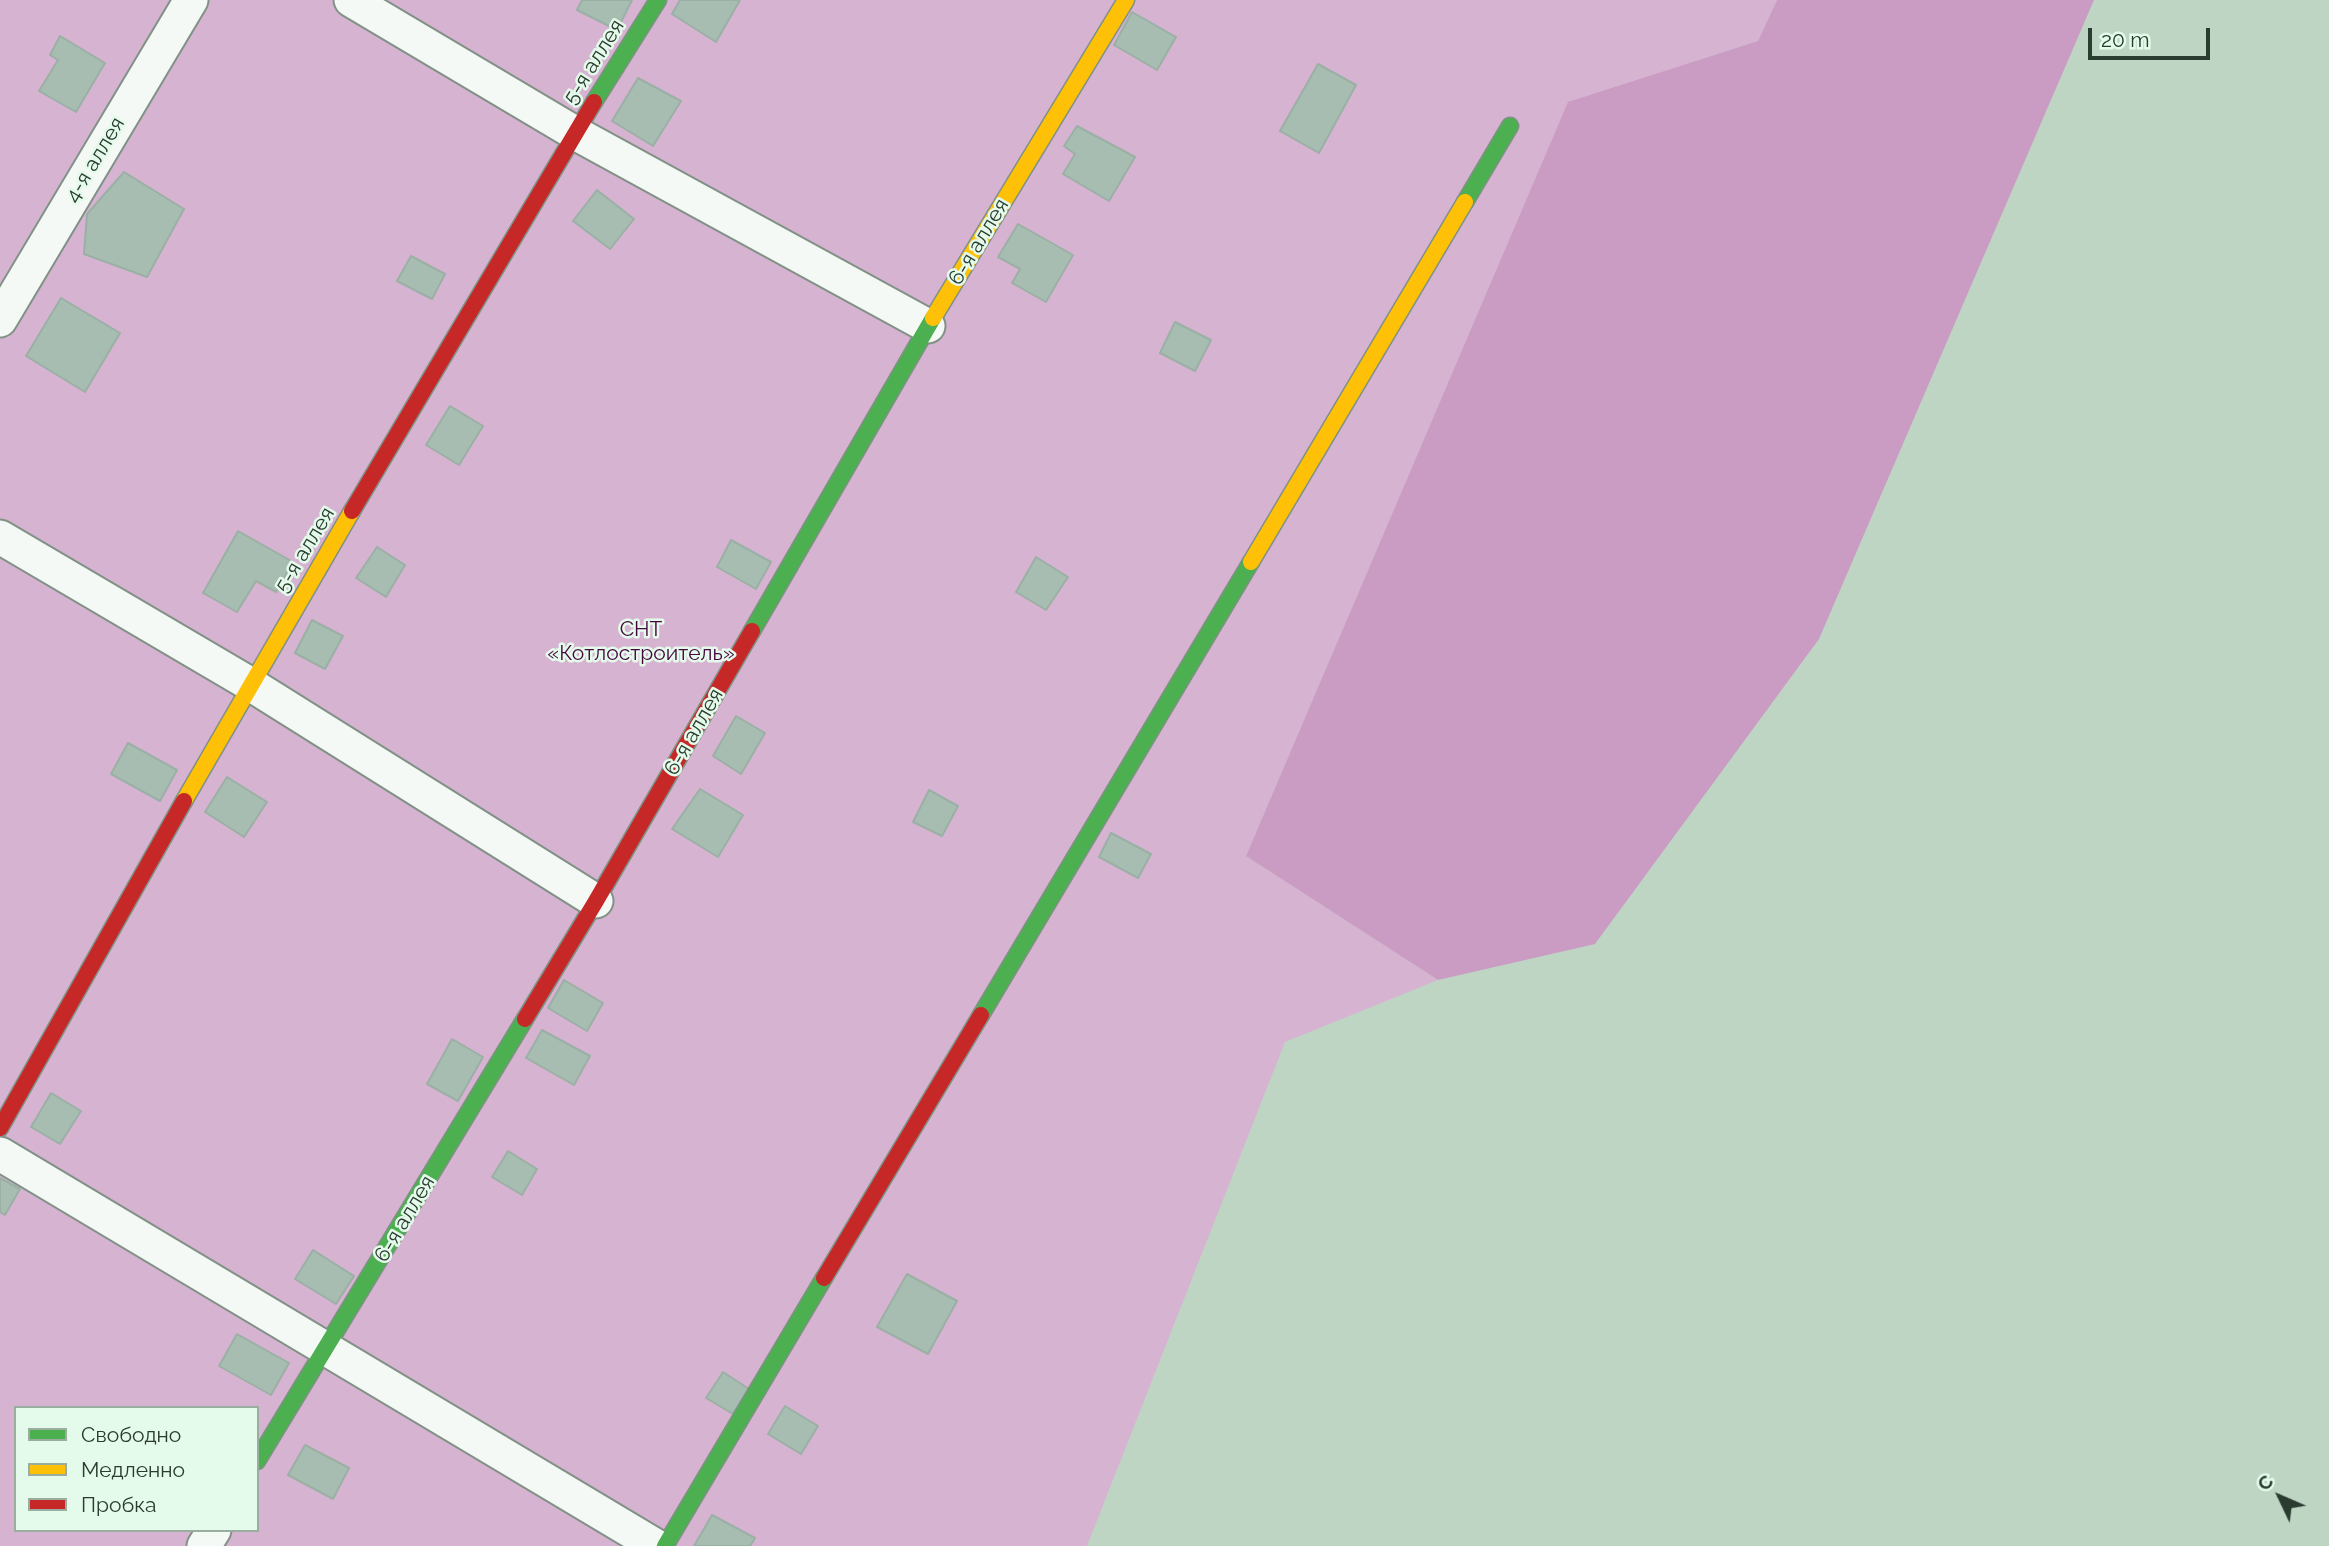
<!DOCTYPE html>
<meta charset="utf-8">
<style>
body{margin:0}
#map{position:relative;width:2329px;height:1546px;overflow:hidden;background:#bed5c4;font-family:Raleway,sans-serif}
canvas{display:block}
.legend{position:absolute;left:14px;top:1406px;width:245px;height:126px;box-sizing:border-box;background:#e4faea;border:2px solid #9aae9f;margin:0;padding:9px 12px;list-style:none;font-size:21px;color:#2a3b2f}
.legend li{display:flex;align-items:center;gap:14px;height:35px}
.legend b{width:35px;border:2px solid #9aae9f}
.north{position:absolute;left:2245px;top:1462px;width:70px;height:70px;-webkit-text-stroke:5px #e4faea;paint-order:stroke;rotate:314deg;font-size:19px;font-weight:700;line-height:28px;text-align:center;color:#2a3b2f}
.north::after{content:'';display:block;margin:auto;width:24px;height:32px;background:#2a3b2f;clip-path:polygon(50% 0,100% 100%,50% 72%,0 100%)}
.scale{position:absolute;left:2088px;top:28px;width:122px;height:32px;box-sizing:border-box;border:4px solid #2a3b2f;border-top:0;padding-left:9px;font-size:21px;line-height:24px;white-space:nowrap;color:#2a3b2f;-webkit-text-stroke:5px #e4faea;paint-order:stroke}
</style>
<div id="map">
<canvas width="2329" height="1546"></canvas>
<ul class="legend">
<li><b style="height:9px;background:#4caf50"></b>Свободно</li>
<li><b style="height:9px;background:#ffc107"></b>Медленно</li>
<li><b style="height:9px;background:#c62828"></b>Пробка</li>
</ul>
<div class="north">С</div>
<div class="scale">20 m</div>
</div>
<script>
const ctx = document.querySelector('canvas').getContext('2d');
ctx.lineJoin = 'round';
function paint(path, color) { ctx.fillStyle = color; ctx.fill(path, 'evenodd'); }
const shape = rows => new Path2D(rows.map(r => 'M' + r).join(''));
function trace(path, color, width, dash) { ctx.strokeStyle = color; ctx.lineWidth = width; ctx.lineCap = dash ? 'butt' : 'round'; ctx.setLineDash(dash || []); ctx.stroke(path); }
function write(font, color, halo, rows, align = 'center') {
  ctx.font = font + ' Raleway,sans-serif'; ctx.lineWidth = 5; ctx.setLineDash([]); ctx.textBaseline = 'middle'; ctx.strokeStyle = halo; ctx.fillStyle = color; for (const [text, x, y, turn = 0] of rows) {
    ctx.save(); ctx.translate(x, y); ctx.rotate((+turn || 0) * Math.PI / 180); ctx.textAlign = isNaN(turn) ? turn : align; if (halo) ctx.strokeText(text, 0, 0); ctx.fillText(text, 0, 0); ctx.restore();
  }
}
paint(shape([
 [0,0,1777,0,1758,41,1568,103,1246,856,1438,980,1285,1042,1087,1546,0,1546],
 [16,1408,257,1408,257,1530,16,1530]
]), '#d7b3d2');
paint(shape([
 [1777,0,2094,0,1819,639,1595,944,1438,980,1246,856,1568,102,1758,41]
]), '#ca9cc3');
const building = shape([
 [582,0,632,0,617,30,577,10,582,0],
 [680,0,740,0,716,42,672,14,680,0],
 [1132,12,1176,37,1157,70,1114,45,1132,12],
 [60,36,105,63,76,112,39,91,58,60,50,55,60,36],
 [1318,64,1356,85,1319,153,1280,131,1318,64],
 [638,78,681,101,653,146,612,121,638,78],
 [1077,126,1135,157,1109,201,1063,174,1075,154,1064,146,1077,126],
 [124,172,184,209,147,277,84,254,87,214,124,172],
 [597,190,634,219,610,249,573,221,597,190],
 [1018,224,1073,255,1046,302,1012,283,1020,269,998,257,1018,224],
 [411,256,445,274,432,299,397,281,411,256],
 [61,298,120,333,85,392,26,356,61,298],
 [1175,322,1211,340,1195,371,1160,353,1175,322],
 [450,406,483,426,459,465,426,445,450,406],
 [238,531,293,562,276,592,256,581,237,612,203,593,238,531],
 [731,540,771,562,756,589,717,567,731,540],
 [377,547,405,565,386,597,356,578,377,547],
 [1036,557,1068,577,1046,610,1016,592,1036,557],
 [312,620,343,636,325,669,295,653,312,620],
 [736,716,765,733,741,774,713,756,736,716],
 [128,743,177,770,160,801,111,774,128,743],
 [227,777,267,802,244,837,205,812,227,777],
 [700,789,743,815,718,857,672,829,700,789],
 [929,790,958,806,942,836,913,822,929,790],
 [1111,833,1151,854,1138,878,1099,857,1111,833],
 [564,980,603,1003,587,1031,548,1008,564,980],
 [542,1030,590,1056,574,1085,526,1058,542,1030],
 [452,1039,483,1057,458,1101,427,1084,452,1039],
 [51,1093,81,1111,60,1144,31,1127,51,1093],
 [508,1151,537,1169,522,1195,492,1177,508,1151],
 [0,1178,20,1189,5,1215,0,1212,0,1178],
 [313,1250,354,1276,336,1304,295,1279,313,1250],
 [907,1274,957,1301,928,1354,877,1327,907,1274],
 [237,1334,289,1363,271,1395,219,1366,237,1334],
 [723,1372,749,1389,733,1414,706,1398,723,1372],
 [785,1406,818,1426,801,1454,768,1434,785,1406],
 [305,1445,349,1468,333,1499,288,1475,305,1445],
 [712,1515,755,1538,750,1546,694,1546,712,1515]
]);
paint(building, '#a8bdb2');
trace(building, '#9bb0a5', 2);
const street = shape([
 [351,0,575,133,928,326],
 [0,320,191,0],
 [0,537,250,684,596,901],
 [0,1154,656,1546],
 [204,1546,214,1530]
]);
const fast = shape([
 [594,102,658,0],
 [1465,202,1510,126],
 [752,631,933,318],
 [981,1015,1251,562],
 [257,1461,525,1019],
 [665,1546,824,1278]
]);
const slow = shape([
 [933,318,1126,0],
 [1251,562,1465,202],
 [184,801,352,511]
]);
const jam = shape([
 [352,511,594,102],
 [525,1019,596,901,752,631],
 [0,1128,184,801],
 [824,1278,981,1015]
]);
trace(street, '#809185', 37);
trace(fast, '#809185', 19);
trace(slow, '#809185', 19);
trace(jam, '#809185', 19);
trace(street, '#f5f9f6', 33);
trace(fast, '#4caf50', 16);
trace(slow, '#ffc107', 16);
trace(jam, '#c62828', 16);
write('21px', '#2a3b2f', '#e4faea', [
 ["5-я аллея",594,62,-58],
 ["4-я аллея",95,160,-59],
 ["6-я аллея",979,242,-59],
 ["5-я аллея",305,550,-59],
 ["6-я аллея",694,732,-60],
 ["6-я аллея",405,1219,-59]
]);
write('21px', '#480640', '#e4faea', [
 ["СНТ",641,630],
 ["«Котлостроитель»",641,654]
]);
</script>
